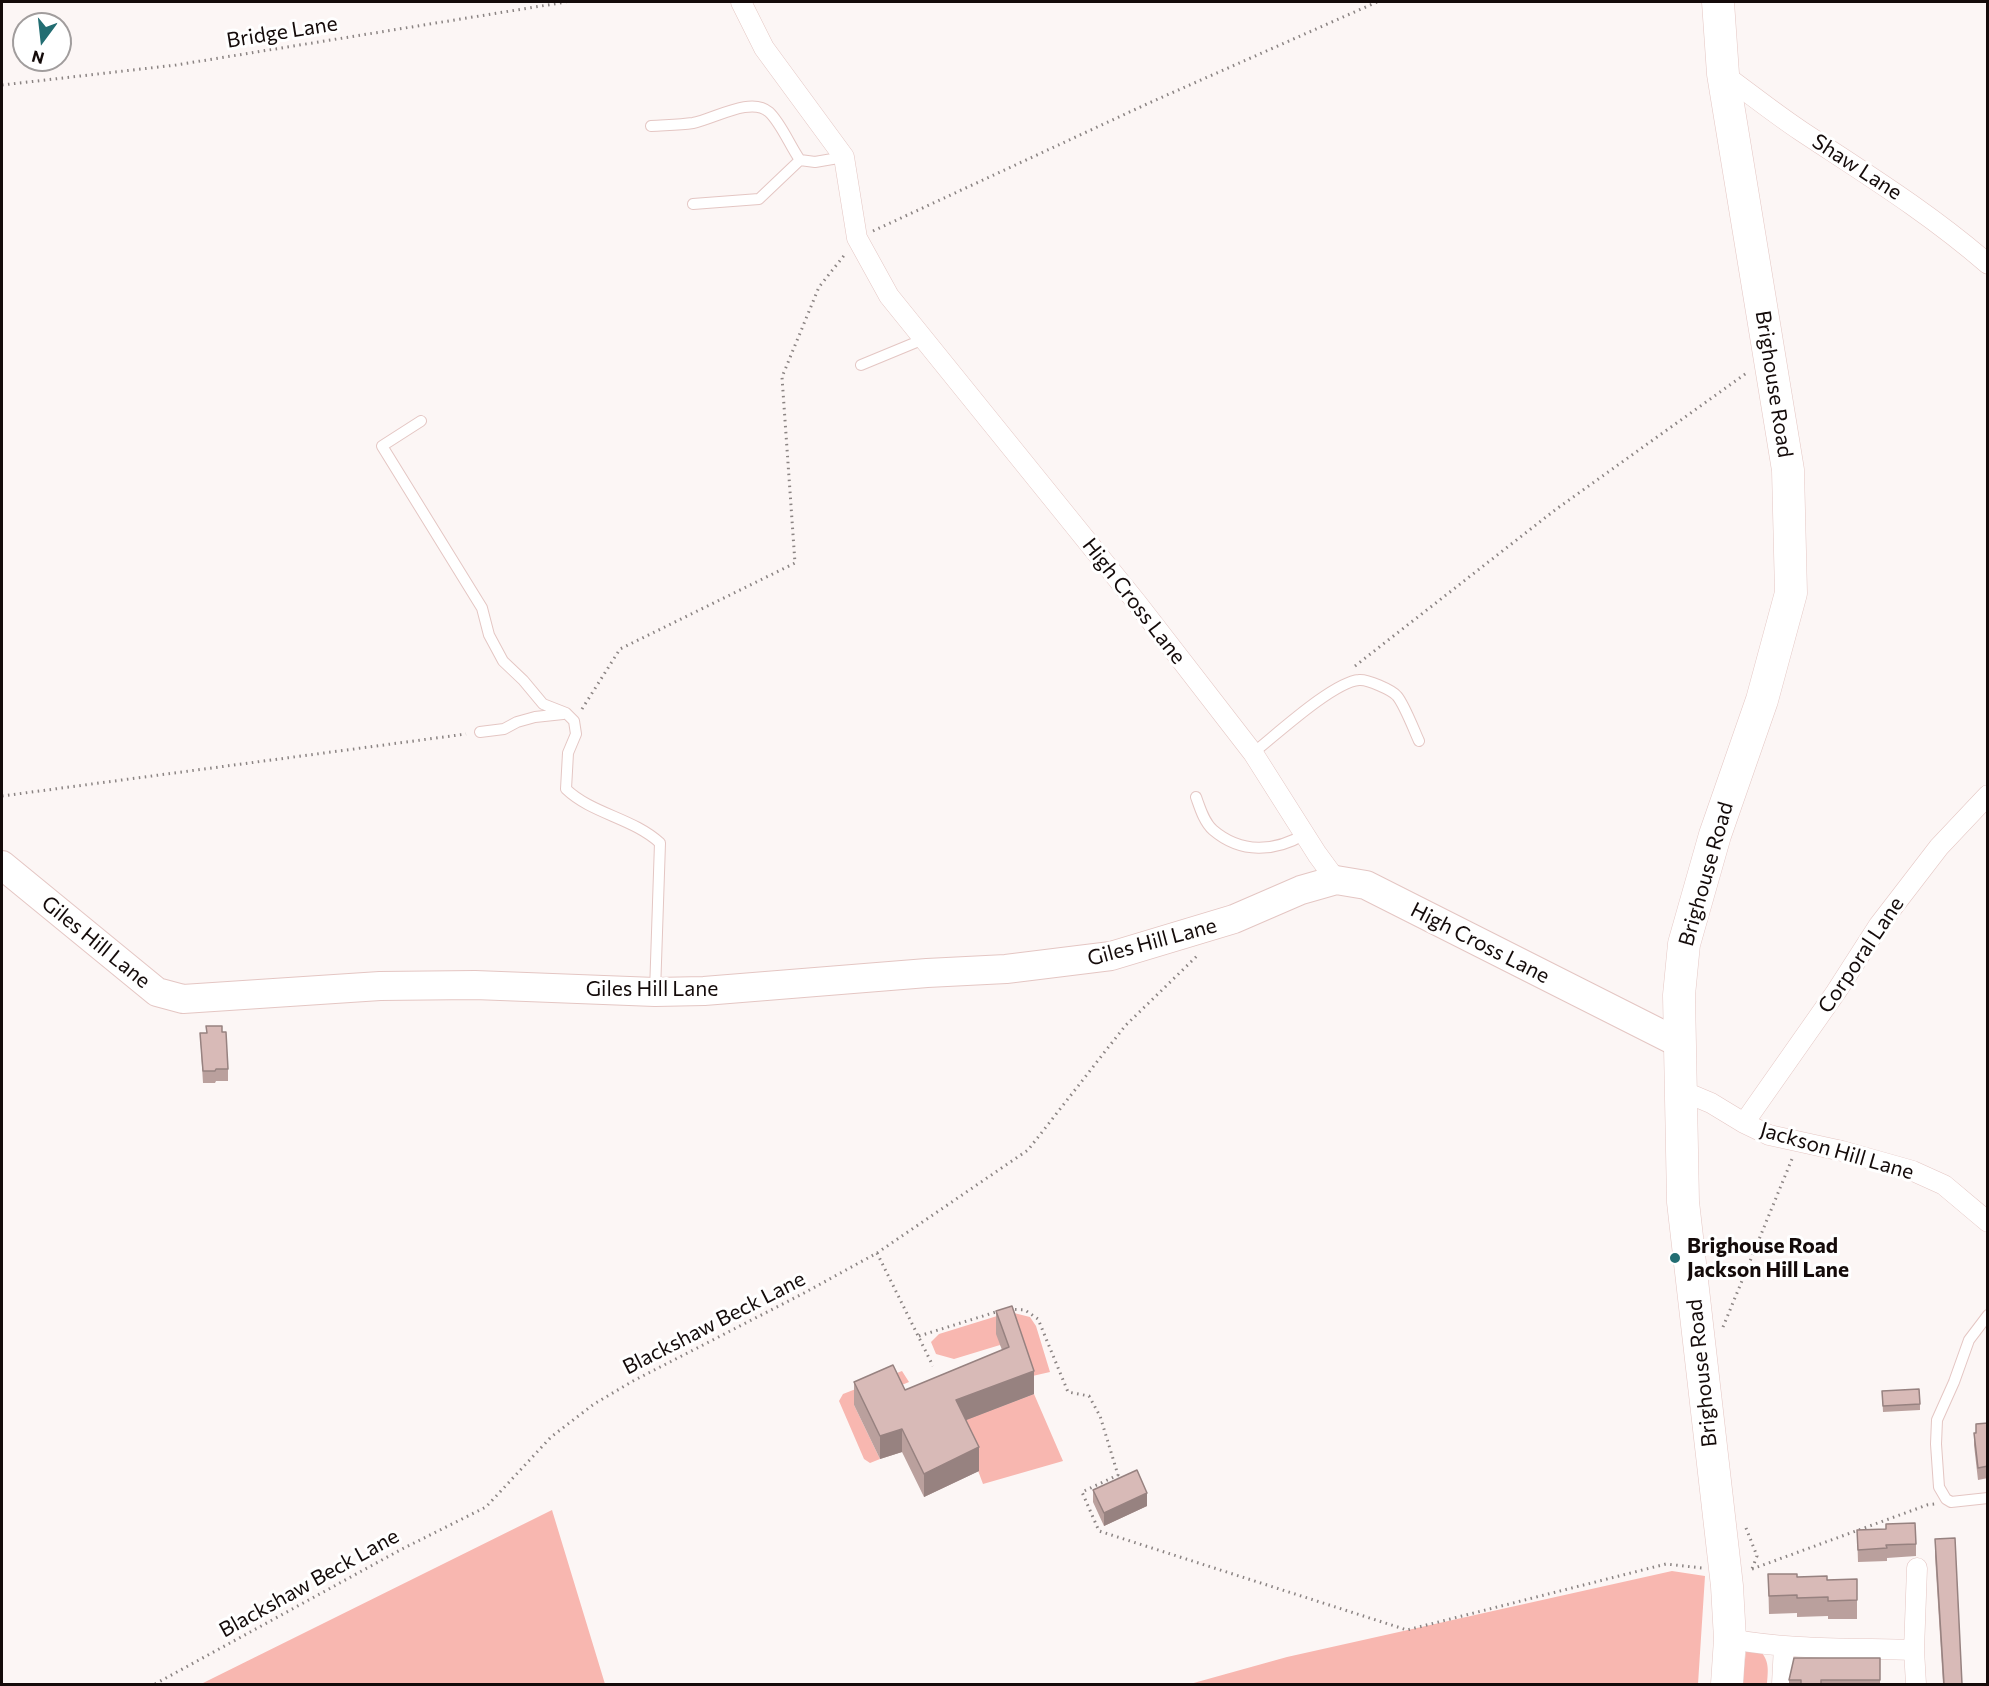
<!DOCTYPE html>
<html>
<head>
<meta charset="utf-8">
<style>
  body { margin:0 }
  #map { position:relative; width:1989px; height:1686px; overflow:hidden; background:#fcf6f5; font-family:Commissioner,sans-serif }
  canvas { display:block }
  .frame { position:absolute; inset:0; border:3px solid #140b0a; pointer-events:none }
  .north { position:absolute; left:12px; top:12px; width:60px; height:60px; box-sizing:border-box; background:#fff; border:2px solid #a19d9d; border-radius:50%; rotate:195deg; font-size:16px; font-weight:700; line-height:24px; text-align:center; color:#140b0a }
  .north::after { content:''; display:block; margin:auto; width:21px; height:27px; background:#226d72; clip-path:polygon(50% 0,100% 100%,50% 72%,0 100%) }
</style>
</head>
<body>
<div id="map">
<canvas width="1989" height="1686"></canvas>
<div class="frame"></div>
<div class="north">N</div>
</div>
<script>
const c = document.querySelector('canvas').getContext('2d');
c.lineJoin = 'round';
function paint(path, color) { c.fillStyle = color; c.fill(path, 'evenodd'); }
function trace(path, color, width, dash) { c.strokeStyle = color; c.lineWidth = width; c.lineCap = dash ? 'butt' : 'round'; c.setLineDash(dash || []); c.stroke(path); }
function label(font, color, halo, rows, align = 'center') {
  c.font = font + ' Commissioner,sans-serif'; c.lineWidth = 6; c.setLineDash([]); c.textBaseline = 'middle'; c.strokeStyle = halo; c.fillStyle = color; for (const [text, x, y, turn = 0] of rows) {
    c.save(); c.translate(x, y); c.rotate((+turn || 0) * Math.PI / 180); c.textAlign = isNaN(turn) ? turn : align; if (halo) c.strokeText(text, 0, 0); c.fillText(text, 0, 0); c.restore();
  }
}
paint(new Path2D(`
  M 1010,1312 L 1030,1317 L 1036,1326 L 1050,1372 L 1028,1377 L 1000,1345 L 954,1359 L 936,1354 L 931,1342 L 939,1334 Z
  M 902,1371 L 909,1382 L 854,1405 L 880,1459 L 870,1463 L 864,1459 L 839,1401 L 843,1394 Z
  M 1034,1394 L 1063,1461 L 983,1484 L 960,1422 Z
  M 552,1510 L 605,1684 L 201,1684 Z
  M 1672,1571 L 1705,1576 L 1698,1684 L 1190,1684 L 1287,1657 Z
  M 1759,1650 C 1770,1660 1768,1671 1767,1684 L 1742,1684 L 1746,1651 Z`), '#f8b7b0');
const lane = new Path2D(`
  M 651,126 C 665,125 679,125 693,123 C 714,119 751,96 769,112 C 781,123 790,146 800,160 L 815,162 L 844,157
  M 693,204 L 759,199 L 800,160
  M 861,365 L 924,339
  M 421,421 L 382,446 L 482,608 L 489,635 L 503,661 L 523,680 L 543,704 L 566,713 L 574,721 L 576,734 L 568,753 L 566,789 C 592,814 633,818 660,843 L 655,992
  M 480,732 L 504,729 L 517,722 L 535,717 L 563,714
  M 1253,753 C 1276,735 1333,682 1359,680 C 1367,679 1392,690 1397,696 C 1404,704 1414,730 1419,741
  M 1196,797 C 1200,808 1204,822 1213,830 C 1241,854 1275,852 1305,834
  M 1988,1315 L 1969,1340 L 1954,1382 L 1937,1420 L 1936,1444 L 1939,1487 L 1946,1499 L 1951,1502 L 1988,1498`);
const street = new Path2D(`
  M 741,2 L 764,48 L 844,157 L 857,238 L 889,296 L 1137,603 L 1253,753 L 1317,854 L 1336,880
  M 1723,74 C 1749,93 1774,113 1801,131 C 1866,174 1928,212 1988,264
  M 1680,1090 L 1711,1103 L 1744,1123 L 1769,1135 L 1842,1151 L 1913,1171 L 1944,1185 L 1988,1222
  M 1744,1123 L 1836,992 L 1879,925 L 1939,847 L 1988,795
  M 1730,1639 C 1790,1650 1853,1648 1914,1650
  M 1782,1684 L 1784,1646
  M 1916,1684 L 1914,1650 L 1917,1568`);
const secondary = new Path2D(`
  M 2,865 L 157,992 L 183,999 L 380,986 L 475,985 L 655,992 L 704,991 L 927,973 L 1006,969 L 1111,956 L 1234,919 L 1301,890 L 1336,880 L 1366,885 L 1679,1043`);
const primary = new Path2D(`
  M 1718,2 L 1723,74 L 1788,470 L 1791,593 L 1762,700 L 1715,835 L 1684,944 L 1679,995 L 1683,1202 L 1727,1586 L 1730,1639 L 1727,1684`);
trace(lane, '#e4c6c3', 12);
trace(street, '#e4c6c3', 21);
trace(secondary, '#e4c6c3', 30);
trace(primary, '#e4c6c3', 33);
trace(new Path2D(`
  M 2,85 L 176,65 L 566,2
  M 873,231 L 1149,103 L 1377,2
  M 1355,666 L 1555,510 L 1748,372
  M 582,709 L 620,649 L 795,563 L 782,377 L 819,287 L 846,253
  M 2,796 L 466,734
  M 877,1253 L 933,1366
  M 1009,1309 L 1025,1310 L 1038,1319 L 1068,1392 L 1089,1396 L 1100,1416 L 1118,1475 L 1082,1492 L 1099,1531 L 1407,1630 L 1666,1564 L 1702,1568
  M 1723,1327 L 1792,1159
  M 919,1336 L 999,1311
  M 1746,1528 L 1757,1556 L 1752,1569
  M 1752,1569 L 1927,1505 L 1935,1504
  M 155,1684 L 402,1549 L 486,1507 L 551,1437 L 594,1404 L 633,1381 L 804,1293 L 877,1253 L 1028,1150 L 1125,1026 L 1198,955`), '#8b8483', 3, [1.5, 4.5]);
trace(lane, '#fff', 10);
trace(street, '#fff', 20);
trace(secondary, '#fff', 28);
trace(primary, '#fff', 32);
paint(new Path2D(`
  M 200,1033 L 228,1069 L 228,1081 L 216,1081 L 215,1083 L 203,1083 Z
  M 996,1311 L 1034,1394 L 966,1420 L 979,1471 L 924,1497 L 902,1452 L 880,1459 L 854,1405 L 854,1382 L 905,1390 L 1002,1350 L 996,1334 Z
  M 1882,1391 L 1920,1404 L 1920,1410 L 1883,1412 Z
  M 1988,1423 L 1988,1478 L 1978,1480 L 1974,1445 L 1974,1433 L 1976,1433 L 1976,1424 Z
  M 1093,1490 L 1147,1506 L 1104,1526 L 1093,1502 Z
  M 1857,1530 L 1916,1544 L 1916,1556 L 1887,1558 L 1887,1561 L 1858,1562 Z
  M 1935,1539 L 1962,1684 L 1943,1684 L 1935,1556 Z
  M 1768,1574 L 1827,1580 L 1857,1579 L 1857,1619 L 1828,1619 L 1828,1616 L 1797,1617 L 1797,1613 L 1769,1614 Z
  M 1880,1658 L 1880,1684 L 1789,1684 L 1789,1680 Z`), '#baa09d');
paint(new Path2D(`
  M 1034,1371 L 1034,1394 L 956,1424 L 956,1400 Z
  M 902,1429 L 902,1452 L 880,1459 L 880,1436 Z
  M 979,1447 L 979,1471 L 924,1497 L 924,1474 Z
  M 1147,1493 L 1147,1506 L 1104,1526 L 1104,1513 Z`), '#978280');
const building = new Path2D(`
  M 206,1026 L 222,1026 L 222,1032 L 226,1032 L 228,1069 L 216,1069 L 215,1071 L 203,1071 L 200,1033 L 207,1033 Z
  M 1012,1306 L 1034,1371 L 956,1400 L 979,1447 L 924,1474 L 902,1429 L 880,1436 L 854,1382 L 893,1365 L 905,1390 L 1009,1347 L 996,1311 Z
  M 1919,1389 L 1920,1404 L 1883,1406 L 1882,1391 Z
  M 1988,1423 L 1988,1466 L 1978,1468 L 1974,1433 L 1976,1433 L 1976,1424 Z
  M 1137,1470 L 1147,1493 L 1104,1513 L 1093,1490 Z
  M 1915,1523 L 1916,1544 L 1886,1545 L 1887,1548 L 1858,1550 L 1857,1530 L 1886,1529 L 1886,1524 Z
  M 1955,1538 L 1962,1684 L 1944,1684 L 1935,1539 Z
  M 1768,1574 L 1797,1574 L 1797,1577 L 1827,1576 L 1827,1580 L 1857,1579 L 1857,1600 L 1828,1601 L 1828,1597 L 1797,1598 L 1797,1595 L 1769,1596 Z
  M 1794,1658 L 1880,1658 L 1880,1680 L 1821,1680 L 1821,1684 L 1801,1684 L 1801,1680 L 1789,1680 Z`);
paint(building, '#d8bab7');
trace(building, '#978280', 1.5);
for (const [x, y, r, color] of [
  [1675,1258,6,"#226d72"]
]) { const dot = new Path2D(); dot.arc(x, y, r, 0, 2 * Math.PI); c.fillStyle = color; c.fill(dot); trace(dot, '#fff', 2); }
label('21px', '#140b0a', '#fff', [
  ["Bridge Lane",282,32,-9],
  ["Shaw Lane",1857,167,33],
  ["Brighouse Road",1774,384,81],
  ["High Cross Lane",1134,601,52],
  ["Brighouse Road",1706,874,-74],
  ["Giles Hill Lane",96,942,39],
  ["Giles Hill Lane",1152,942,-15],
  ["High Cross Lane",1480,943,27],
  ["Corporal Lane",1861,955,-56],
  ["Giles Hill Lane",652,989],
  ["Jackson Hill Lane",1837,1151,16],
  ["Blackshaw Beck Lane",714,1323,-27],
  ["Brighouse Road",1702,1373,-96],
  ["Blackshaw Beck Lane",309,1583,-29]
]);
label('bold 21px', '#140b0a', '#fff', [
  ["Brighouse Road",1687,1246],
  ["Jackson Hill Lane",1687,1270]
], 'left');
</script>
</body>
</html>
